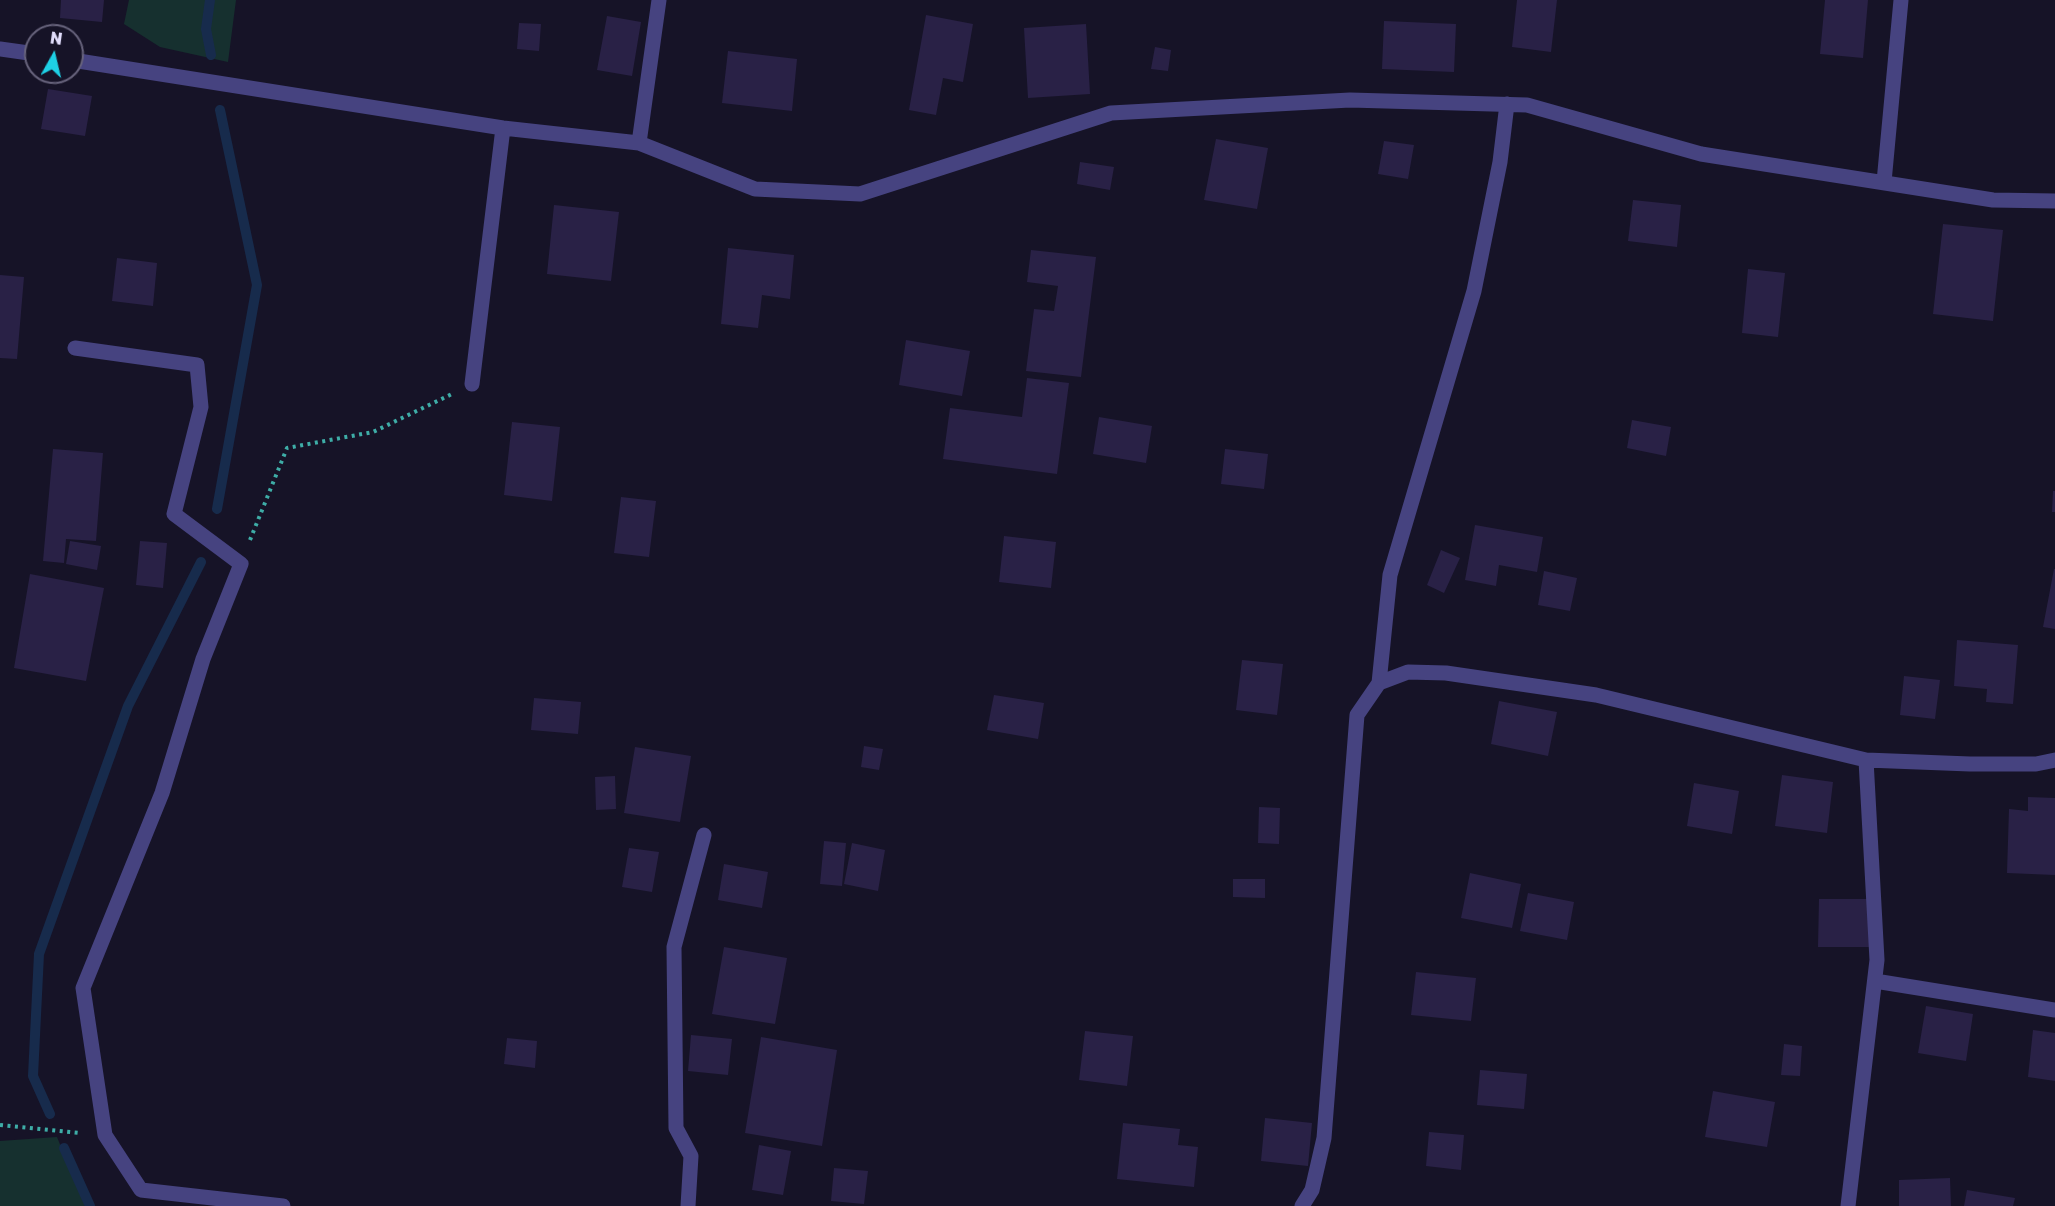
<!DOCTYPE html>
<html>
<head>
<meta charset="utf-8">
<style>
  body { margin:0 }
  #map { position:relative; width:2055px; height:1206px; overflow:hidden; background:#161327; font-family:"Golos Text",sans-serif }
  canvas { display:block }
  .north { position:absolute; left:24px; top:24px; width:60px; height:60px; box-sizing:border-box; background:#161327; border:2px solid #67637c; border-radius:50%; rotate:8deg; font-size:16px; font-weight:700; line-height:24px; text-align:center; color:#e0dcfb }
  .north::after { content:''; display:block; margin:auto; width:21px; height:27px; background:#1ed0e5; clip-path:polygon(50% 0,100% 100%,50% 72%,0 100%) }
</style>
</head>
<body>
<div id="map">
<canvas width="2055" height="1206"></canvas>
<div class="north">N</div>
</div>
<script>
const c = document.querySelector('canvas').getContext('2d');
c.lineJoin = 'round';
function paint(path, color) { c.fillStyle = color; c.fill(path, 'evenodd'); }
function trace(path, color, width, dash) { c.strokeStyle = color; c.lineWidth = width; c.lineCap = dash ? 'butt' : 'round'; c.setLineDash(dash || []); c.stroke(path); }
paint(new Path2D(`
  M 129,0 L 236,0 L 228,62 L 160,47 L 124,24 Z
  M 57,1137 L 85,1206 L 0,1206 L 0,1141 Z`), '#16302f');
trace(new Path2D(`
  M 210,0 L 206,29 L 211,55
  M 217,509 L 257,285 L 220,110
  M 50,1114 L 33,1076 L 39,954 L 128,706 L 201,562
  M 64,1148 L 90,1206`), '#172b4c', 10);
paint(new Path2D(`
  M 61,0 L 104,0 L 102,22 L 60,18 Z
  M 1517,0 L 1557,0 L 1551,52 L 1512,47 Z
  M 1825,0 L 1868,0 L 1863,58 L 1820,54 Z
  M 926,15 L 973,24 L 963,82 L 943,78 L 936,115 L 909,110 Z
  M 607,16 L 641,22 L 632,76 L 597,70 Z
  M 1384,21 L 1456,24 L 1454,72 L 1382,69 Z
  M 519,23 L 541,24 L 539,51 L 517,49 Z
  M 1086,24 L 1090,94 L 1028,98 L 1024,28 Z
  M 1155,47 L 1171,50 L 1168,71 L 1151,69 Z
  M 728,51 L 797,59 L 792,111 L 722,103 Z
  M 48,89 L 92,96 L 85,136 L 41,129 Z
  M 1216,139 L 1268,148 L 1257,209 L 1204,200 Z
  M 1384,141 L 1414,145 L 1408,179 L 1378,174 Z
  M 1080,162 L 1114,167 L 1110,190 L 1077,184 Z
  M 1633,200 L 1681,205 L 1677,247 L 1628,241 Z
  M 554,205 L 619,212 L 611,281 L 547,274 Z
  M 1943,224 L 2003,230 L 1993,321 L 1933,314 Z
  M 728,248 L 794,255 L 790,299 L 762,295 L 758,328 L 721,324 Z
  M 1031,250 L 1096,257 L 1081,377 L 1026,371 L 1034,309 L 1054,311 L 1058,286 L 1027,282 Z
  M 117,258 L 157,263 L 153,306 L 112,301 Z
  M 1748,269 L 1785,273 L 1778,337 L 1742,333 Z
  M 0,275 L 24,277 L 17,359 L 0,358 Z
  M 906,340 L 970,351 L 962,396 L 899,385 Z
  M 1027,378 L 1069,383 L 1057,474 L 943,459 L 950,408 L 1022,417 Z
  M 1099,417 L 1152,426 L 1146,463 L 1093,454 Z
  M 1632,420 L 1671,427 L 1666,456 L 1627,448 Z
  M 512,422 L 560,427 L 552,501 L 504,495 Z
  M 53,449 L 103,453 L 96,541 L 66,539 L 64,563 L 43,561 Z
  M 1225,449 L 1268,454 L 1264,489 L 1221,484 Z
  M 2053,491 L 2055,491 L 2055,512 L 2052,512 Z
  M 621,497 L 656,501 L 649,557 L 614,553 Z
  M 1475,525 L 1543,537 L 1537,572 L 1499,565 L 1496,586 L 1465,580 Z
  M 1004,536 L 1056,542 L 1051,588 L 999,582 Z
  M 70,541 L 101,546 L 97,570 L 66,564 Z
  M 140,541 L 167,543 L 163,588 L 136,585 Z
  M 1441,550 L 1460,558 L 1444,593 L 1427,585 Z
  M 2054,569 L 2055,569 L 2055,629 L 2043,627 Z
  M 1544,571 L 1577,578 L 1570,611 L 1538,605 Z
  M 30,574 L 104,588 L 86,681 L 14,668 Z
  M 1957,640 L 2018,645 L 2013,704 L 1986,702 L 1987,689 L 1954,686 Z
  M 1242,660 L 1283,664 L 1277,715 L 1236,710 Z
  M 1904,676 L 1940,680 L 1935,719 L 1900,715 Z
  M 994,695 L 1044,703 L 1038,739 L 987,730 Z
  M 534,698 L 581,702 L 578,734 L 531,730 Z
  M 1499,701 L 1557,712 L 1548,756 L 1491,744 Z
  M 864,746 L 883,749 L 879,770 L 861,767 Z
  M 635,747 L 691,756 L 680,822 L 624,813 Z
  M 1782,775 L 1833,782 L 1827,833 L 1775,826 Z
  M 615,776 L 616,809 L 596,810 L 595,777 Z
  M 1694,783 L 1739,791 L 1732,834 L 1687,826 Z
  M 2028,797 L 2055,798 L 2055,875 L 2007,873 L 2009,809 L 2028,811 Z
  M 1259,807 L 1280,808 L 1279,844 L 1258,843 Z
  M 824,841 L 846,843 L 842,886 L 820,884 Z
  M 852,843 L 885,850 L 878,891 L 844,884 Z
  M 629,848 L 659,852 L 652,892 L 622,887 Z
  M 724,864 L 768,872 L 762,908 L 718,900 Z
  M 1470,873 L 1521,884 L 1512,928 L 1461,918 Z
  M 1233,879 L 1265,879 L 1265,898 L 1233,897 Z
  M 1528,893 L 1574,902 L 1567,940 L 1520,931 Z
  M 1819,899 L 1870,899 L 1869,947 L 1818,947 Z
  M 724,947 L 787,958 L 775,1024 L 712,1014 Z
  M 1416,972 L 1476,978 L 1471,1021 L 1411,1015 Z
  M 1926,1006 L 1973,1014 L 1966,1061 L 1918,1053 Z
  M 2033,1030 L 2055,1033 L 2055,1081 L 2028,1077 Z
  M 1085,1031 L 1133,1036 L 1127,1086 L 1079,1080 Z
  M 691,1035 L 732,1039 L 728,1075 L 688,1071 Z
  M 761,1037 L 837,1050 L 822,1146 L 745,1133 Z
  M 507,1038 L 537,1041 L 535,1068 L 504,1064 Z
  M 1784,1044 L 1802,1046 L 1800,1076 L 1781,1075 Z
  M 1480,1070 L 1527,1074 L 1524,1109 L 1477,1105 Z
  M 1713,1091 L 1775,1102 L 1767,1147 L 1705,1137 Z
  M 1265,1118 L 1312,1123 L 1308,1166 L 1261,1161 Z
  M 1123,1123 L 1180,1129 L 1178,1145 L 1198,1147 L 1194,1187 L 1117,1179 Z
  M 1429,1132 L 1464,1135 L 1461,1170 L 1426,1166 Z
  M 759,1145 L 791,1151 L 783,1195 L 752,1190 Z
  M 834,1168 L 868,1171 L 864,1204 L 831,1201 Z
  M 1950,1178 L 1951,1206 L 1899,1206 L 1899,1180 Z
  M 1967,1190 L 2015,1198 L 2013,1206 L 1964,1206 Z`), '#292146');
trace(new Path2D(`
  M 250,540 L 287,448 L 373,432 L 452,394
  M 0,1125 L 80,1133`), '#3eada7', 4, [3, 4.5]);
trace(new Path2D(`
  M 0,49 L 36,54
  M 72,60 L 503,128 L 639,143 L 755,189 L 860,194 L 1111,113 L 1350,100 L 1527,105 L 1701,154 L 1993,200 L 2055,201
  M 639,143 L 659,0
  M 1884,182 L 1901,0
  M 75,348 L 197,365 L 201,407 L 174,514 L 241,564 L 203,659 L 162,793 L 83,988 L 105,1135 L 141,1190 L 283,1206
  M 472,384 L 503,128
  M 1379,683 L 1390,575 L 1474,291 L 1500,162 L 1507,104
  M 1875,981 L 2055,1010
  M 688,1206 L 691,1156 L 676,1128 L 674,947 L 704,835
  M 1302,1206 L 1312,1190 L 1324,1138 L 1357,715 L 1379,683 L 1408,672 L 1446,673 L 1596,695 L 1866,760 L 1970,764 L 2036,764 L 2055,760
  M 1848,1206 L 1877,960 L 1866,760`), '#464380', 15);
</script>
</body>
</html>
